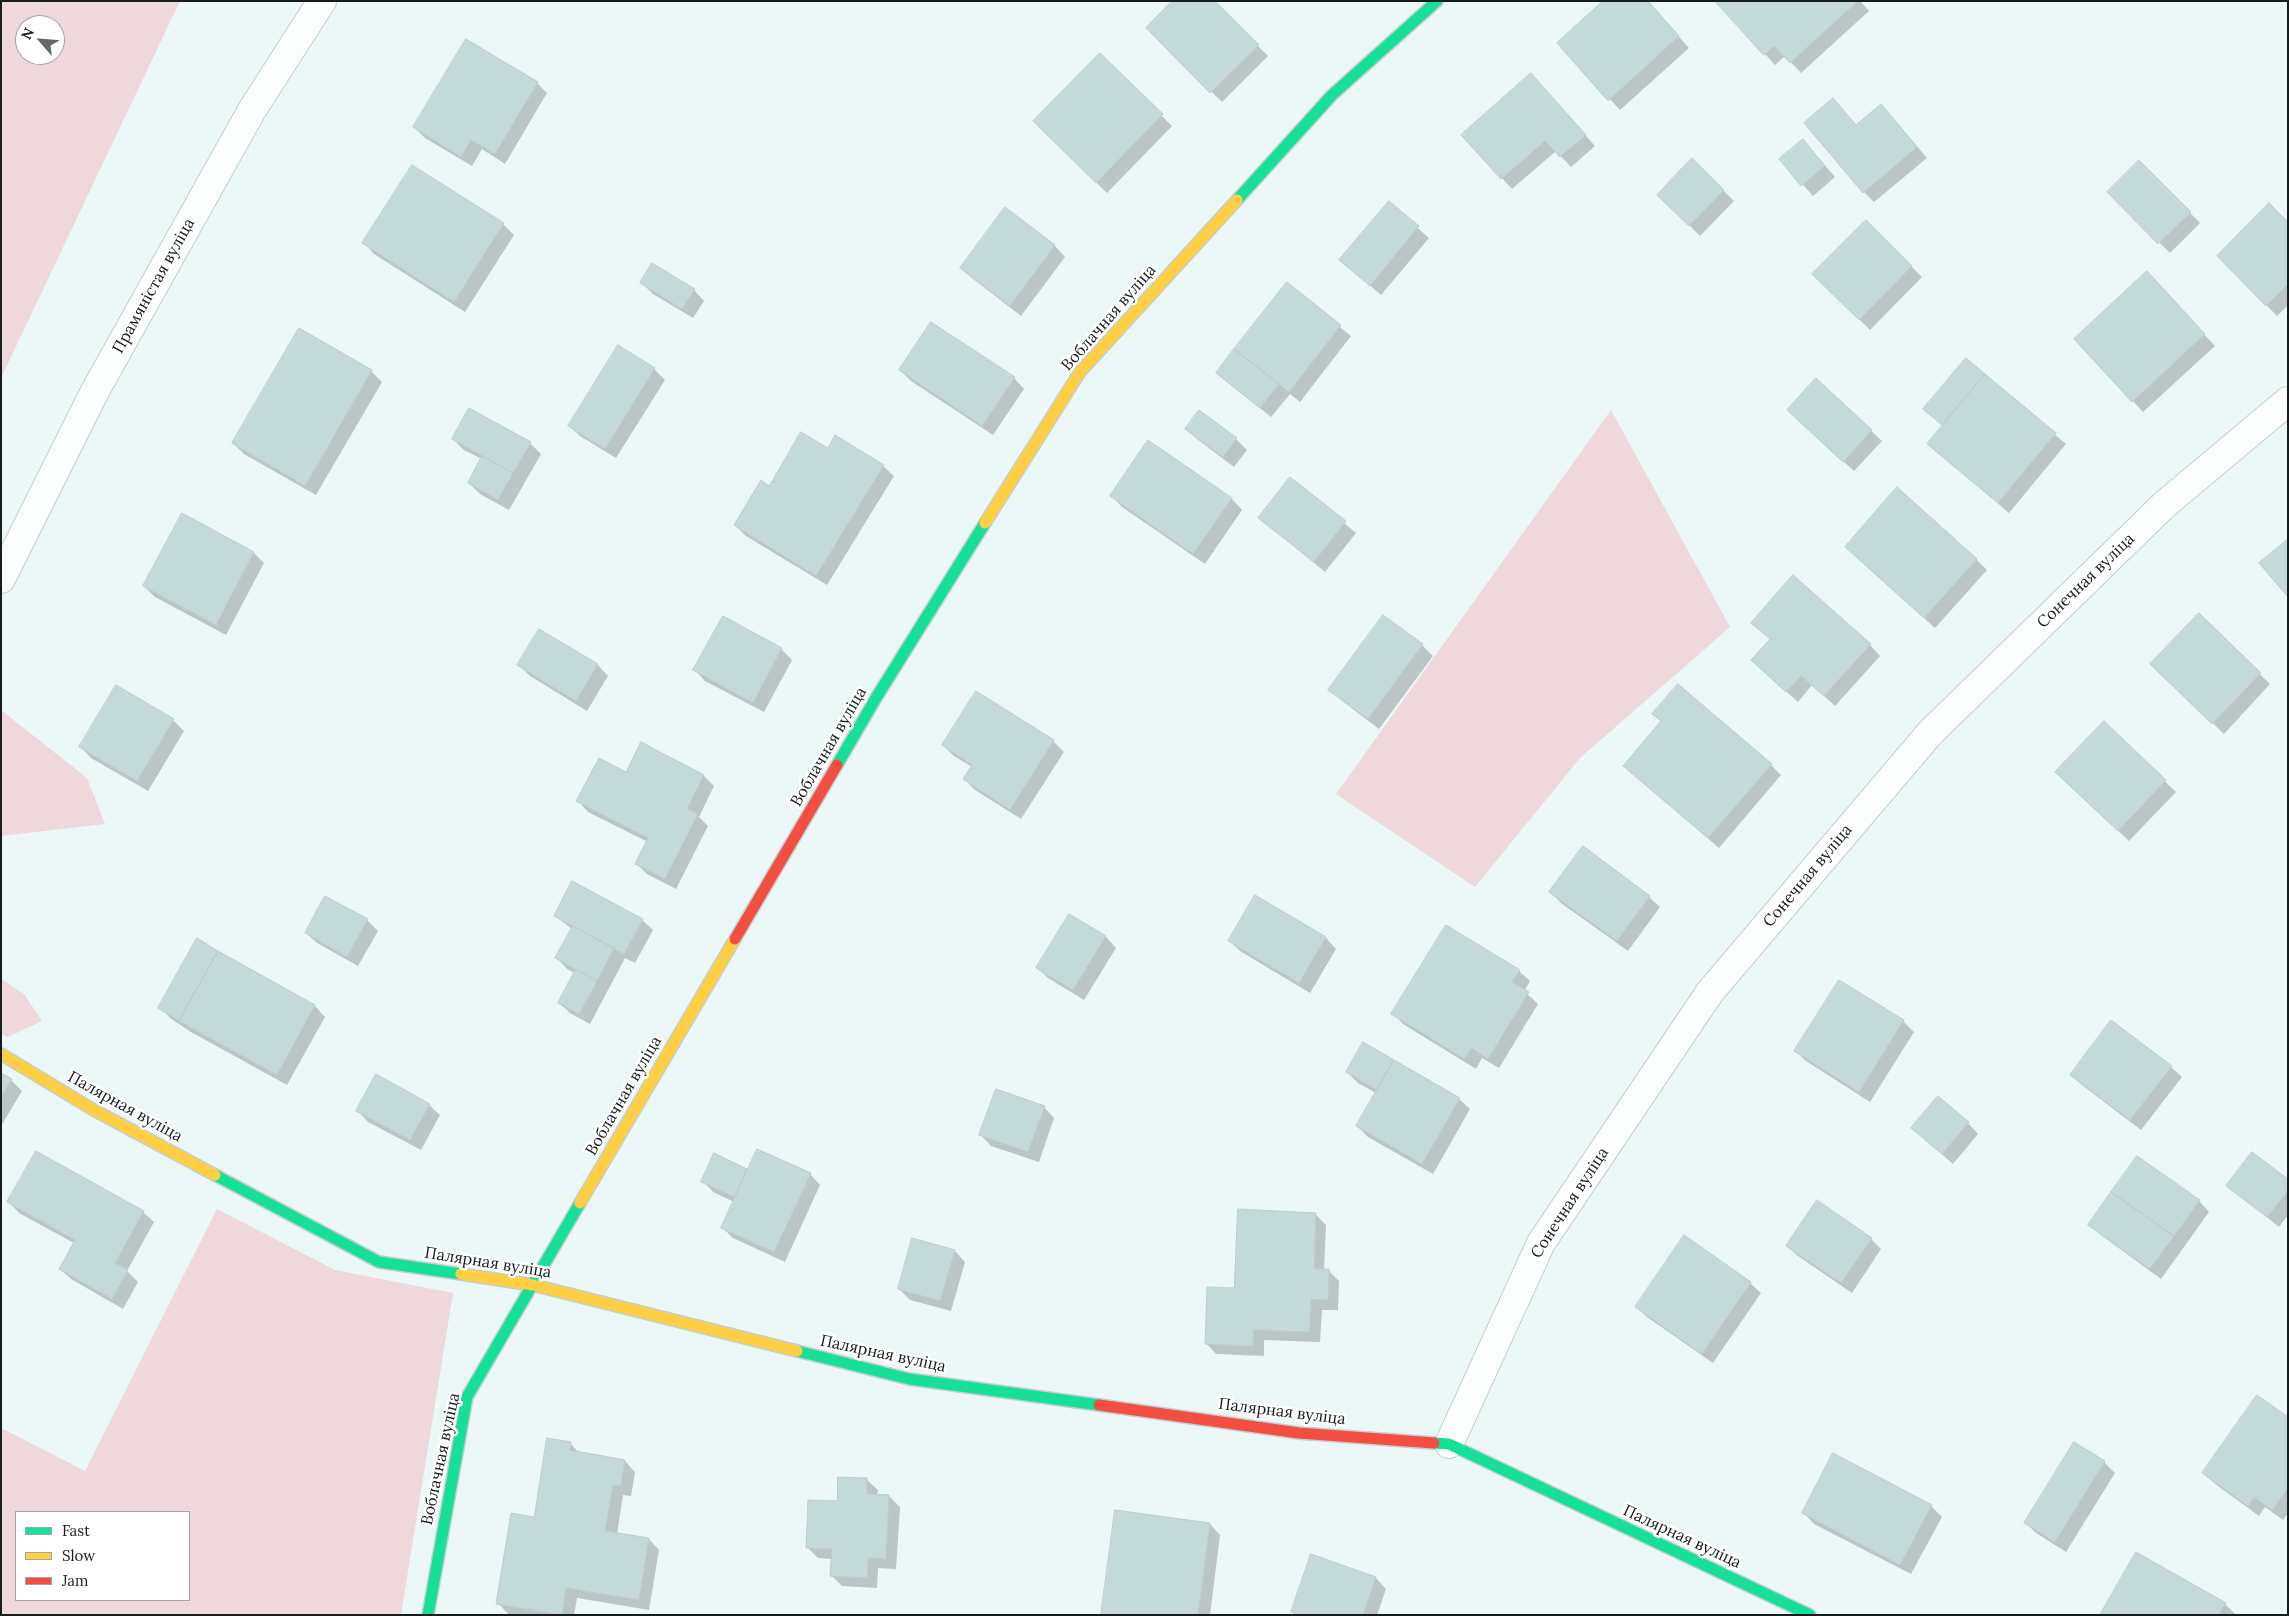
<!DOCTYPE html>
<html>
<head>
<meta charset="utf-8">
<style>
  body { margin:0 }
  #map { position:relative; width:2289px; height:1616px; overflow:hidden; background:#ecf7f7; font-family:Lora,serif }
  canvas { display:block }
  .frame { position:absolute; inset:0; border:2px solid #171d1e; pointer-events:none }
  .legend { position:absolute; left:15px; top:1511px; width:175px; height:90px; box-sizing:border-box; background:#fff; border:1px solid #a2a5a5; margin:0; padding:6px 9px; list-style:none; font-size:15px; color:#171d1e }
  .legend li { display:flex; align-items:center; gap:10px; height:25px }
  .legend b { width:25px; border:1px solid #a2a5a5 }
  .north { position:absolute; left:15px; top:15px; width:50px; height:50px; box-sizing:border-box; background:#fff; border:1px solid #a2a5a5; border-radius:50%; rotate:297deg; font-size:14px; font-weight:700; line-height:20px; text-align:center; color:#171d1e }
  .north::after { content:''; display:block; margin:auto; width:18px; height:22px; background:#62696a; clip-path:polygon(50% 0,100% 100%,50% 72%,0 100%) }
</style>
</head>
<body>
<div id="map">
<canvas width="2289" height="1616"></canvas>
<div class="frame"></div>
<ul class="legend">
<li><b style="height:6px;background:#16e098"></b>Fast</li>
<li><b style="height:6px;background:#ffcf43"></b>Slow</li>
<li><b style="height:6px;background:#f24e42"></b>Jam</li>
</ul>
<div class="north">N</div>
</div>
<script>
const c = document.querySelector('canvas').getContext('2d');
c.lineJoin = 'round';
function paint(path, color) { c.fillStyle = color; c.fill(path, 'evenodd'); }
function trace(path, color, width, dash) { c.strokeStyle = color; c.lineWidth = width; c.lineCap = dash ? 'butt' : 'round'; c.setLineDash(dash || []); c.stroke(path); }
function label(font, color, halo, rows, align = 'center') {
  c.font = font + ' Lora,serif'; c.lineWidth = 5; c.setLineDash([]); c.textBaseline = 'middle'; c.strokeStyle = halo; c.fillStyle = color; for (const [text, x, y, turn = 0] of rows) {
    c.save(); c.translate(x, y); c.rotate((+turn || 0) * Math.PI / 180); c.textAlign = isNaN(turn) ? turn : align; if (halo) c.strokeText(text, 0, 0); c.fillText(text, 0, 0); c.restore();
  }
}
paint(new Path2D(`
  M 1,1 L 180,1 L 1,378 ZM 25,25 L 55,25 L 55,55 L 25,55 Z
  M 1611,410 L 1730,627 L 1580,758 L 1475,887 L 1336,794 Z
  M 1,710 L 87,778 L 105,824 L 1,836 Z
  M 1,979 L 24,994 L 42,1021 L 8,1037 L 1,1034 Z
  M 217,1209 L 335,1270 L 453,1293 L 401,1615 L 1,1615 L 1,1428 L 85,1471 ZM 189,1512 L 189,1600 L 16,1600 L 16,1512 Z`), '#eed8dc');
paint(new Path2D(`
  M 1213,1 L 1268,56 L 1222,102 L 1147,28 Z
  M 1647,1 L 1689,48 L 1620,110 L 1558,43 Z
  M 1717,1 L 1860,1 L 1869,11 L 1801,73 L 1785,56 L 1775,65 Z
  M 1100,55 L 1172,126 L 1107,193 L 1034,121 Z
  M 537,83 L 547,93 L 505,164 L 482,149 L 472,166 L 425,138 L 414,127 Z
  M 1541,85 L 1595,146 L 1571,167 L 1556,151 L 1512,189 L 1463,135 Z
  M 1891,116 L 1927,158 L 1874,202 L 1864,192 L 1857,126 Z
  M 1803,140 L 1835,177 L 1813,196 L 1780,159 Z
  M 1692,160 L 1734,201 L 1700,236 L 1659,195 Z
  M 2139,161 L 2200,223 L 2170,253 L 2108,192 Z
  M 1389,203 L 1429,238 L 1381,295 L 1352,270 Z
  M 1005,209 L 1055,246 L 1065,257 L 1021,316 L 972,278 L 961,268 Z
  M 1866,221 L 1922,277 L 1870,330 L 1814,274 Z
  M 503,224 L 514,235 L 465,312 L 374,254 L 364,243 Z
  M 2288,224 L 2288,305 L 2277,316 L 2218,256 Z
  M 642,283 L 694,290 L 704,301 L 693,318 L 653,294 Z
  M 2157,283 L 2215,346 L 2143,412 L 2133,401 Z
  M 1287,284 L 1351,336 L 1300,402 L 1290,394 L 1271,417 L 1217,373 Z
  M 300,329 L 371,371 L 382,382 L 316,495 L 244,454 L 233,443 Z
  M 618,347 L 654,369 L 665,380 L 616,458 L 580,436 L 569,426 Z
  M 1966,360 L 2066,444 L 2009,513 L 1929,444 L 1943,426 L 1925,409 Z
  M 900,370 L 1014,378 L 1024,389 L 993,435 L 911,381 Z
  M 1816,380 L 1882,441 L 1854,471 L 1799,421 Z
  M 1186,429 L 1236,439 L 1247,450 L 1234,467 L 1197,439 Z
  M 453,439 L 530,443 L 541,454 L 509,510 L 480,494 L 469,483 L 482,459 L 464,450 Z
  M 1149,442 L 1232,499 L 1242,510 L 1205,564 L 1122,507 L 1112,496 Z
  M 828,450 L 883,466 L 894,476 L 827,585 L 746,536 L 735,525 L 769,487 Z
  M 1291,478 L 1356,533 L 1325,572 L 1260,518 Z
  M 254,553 L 264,563 L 226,635 L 155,597 L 144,586 Z
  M 1857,557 L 1976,559 L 1987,570 L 1935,628 Z
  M 2199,615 L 2270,684 L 2224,734 L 2152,664 Z
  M 1383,616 L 1422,645 L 1433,656 L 1379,729 L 1341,700 L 1330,690 Z
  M 724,618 L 782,650 L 792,660 L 764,712 L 705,681 L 695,670 Z
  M 1753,623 L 1870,645 L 1880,656 L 1835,706 L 1812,685 L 1798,702 L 1763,671 L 1771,640 Z
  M 540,630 L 598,665 L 608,676 L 587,711 L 530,676 L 519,665 Z
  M 977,693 L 1053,741 L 1064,752 L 1021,819 L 975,790 L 964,779 L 972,767 L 954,756 L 943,745 Z
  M 1654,714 L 1771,765 L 1781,775 L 1719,848 L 1625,766 L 1662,722 Z
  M 173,720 L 184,731 L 148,791 L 91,758 L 81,747 Z
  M 2104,723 L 2176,792 L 2129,841 L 2067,782 Z
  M 642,744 L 704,776 L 714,786 L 699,817 L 708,826 L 676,889 L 647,874 L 637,864 L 648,842 L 588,812 L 578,801 L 627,774 Z
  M 1551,892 L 1649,897 L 1660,907 L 1628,951 L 1561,903 Z
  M 326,897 L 367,920 L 378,931 L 358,966 L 317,943 L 306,933 Z
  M 1256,897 L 1326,938 L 1336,949 L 1310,993 L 1240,951 L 1230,941 Z
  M 1070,915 L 1106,937 L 1116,948 L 1084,1000 L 1048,978 L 1038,968 Z
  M 555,916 L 642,920 L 653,930 L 635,963 L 625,958 L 590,1024 L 570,1013 L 559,1003 L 575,973 L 567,969 L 557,958 L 572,929 Z
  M 217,953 L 315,1006 L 325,1017 L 287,1085 L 191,1032 L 170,1018 L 160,1007 Z
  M 1519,971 L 1530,981 L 1524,991 L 1538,1004 L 1499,1068 L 1482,1058 L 1476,1069 L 1403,1024 L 1393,1013 Z
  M 1903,1021 L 1914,1032 L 1870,1102 L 1806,1061 L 1796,1051 Z
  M 2171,1067 L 2182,1077 L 2141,1130 L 2082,1085 L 2072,1075 Z
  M 1347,1072 L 1459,1099 L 1470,1109 L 1433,1174 L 1368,1137 L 1357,1126 L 1376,1093 L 1358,1083 Z
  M 1,1075 L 11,1080 L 22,1091 L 1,1126 Z
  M 429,1105 L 440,1115 L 421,1150 L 368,1122 L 358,1111 Z
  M 1044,1107 L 1054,1118 L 1039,1162 L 991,1146 L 981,1135 Z
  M 1968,1123 L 1978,1134 L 1953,1164 L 1923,1138 Z
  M 714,1155 L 748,1171 L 810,1174 L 820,1185 L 785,1262 L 733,1238 L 722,1227 L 734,1202 L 713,1192 L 703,1181 Z
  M 2288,1180 L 2288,1215 L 2279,1227 L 2228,1186 Z
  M 2199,1201 L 2209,1212 L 2161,1279 L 2101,1235 L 2090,1225 Z
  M 9,1202 L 143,1212 L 154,1222 L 127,1271 L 138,1282 L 123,1309 L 71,1279 L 60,1269 L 74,1243 L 19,1213 Z
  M 1315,1214 L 1326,1225 L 1324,1270 L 1329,1271 L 1339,1281 L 1338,1310 L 1322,1310 L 1320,1342 L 1264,1340 L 1264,1356 L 1216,1354 L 1206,1343 L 1235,1289 Z
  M 1871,1239 L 1881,1249 L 1852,1293 L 1798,1256 L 1787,1246 Z
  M 955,1251 L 965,1262 L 951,1311 L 910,1300 L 899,1289 Z
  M 1750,1283 L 1761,1293 L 1713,1363 L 1647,1317 L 1637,1307 Z
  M 2288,1418 L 2288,1513 L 2283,1520 L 2265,1507 L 2259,1516 L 2214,1483 L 2203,1473 Z
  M 570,1443 L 580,1454 L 625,1461 L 635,1472 L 631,1496 L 623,1495 L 617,1534 L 649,1539 L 659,1550 L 649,1610 L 577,1598 L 574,1615 L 512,1615 L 508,1614 L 498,1603 Z
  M 2104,1462 L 2115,1473 L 2066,1552 L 2036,1533 L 2026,1523 Z
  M 867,1480 L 878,1490 L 877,1496 L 889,1496 L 900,1507 L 896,1569 L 878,1568 L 877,1588 L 842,1586 L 831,1575 L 832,1559 L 818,1558 L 807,1547 L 838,1502 Z
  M 1931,1506 L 1942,1517 L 1911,1574 L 1814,1524 L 1804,1513 Z
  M 1210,1524 L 1220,1535 L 1210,1615 L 1102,1615 Z
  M 1376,1578 L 1386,1589 L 1377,1615 L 1295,1615 L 1292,1612 Z
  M 2225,1604 L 2236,1615 L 2101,1615 Z`), '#0003');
const building = new Path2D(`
  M 1172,1 L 1215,1 L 1259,45 L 1210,93 L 1146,28 Z
  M 1603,1 L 1648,1 L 1679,36 L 1608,101 L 1557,43 Z
  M 1715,1 L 1858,1 L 1790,63 L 1774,46 L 1764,55 Z
  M 466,39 L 538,82 L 495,154 L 471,140 L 461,157 L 413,127 Z
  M 1100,53 L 1163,114 L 1096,183 L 1033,121 Z
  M 1531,73 L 1586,135 L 1560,157 L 1545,141 L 1501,179 L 1461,135 Z
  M 1833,98 L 1856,125 L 1881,104 L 1917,147 L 1863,193 L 1804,123 Z
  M 1803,139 L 1825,166 L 1801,186 L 1779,159 Z
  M 1692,158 L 1724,190 L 1689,226 L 1657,195 Z
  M 2139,160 L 2191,212 L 2158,244 L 2107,192 Z
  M 412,165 L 504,223 L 454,302 L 362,243 Z
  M 1389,201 L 1419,226 L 1370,286 L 1339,260 Z
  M 2269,203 L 2288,222 L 2288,284 L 2266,306 L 2217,256 Z
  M 1005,207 L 1055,245 L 1010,306 L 960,268 Z
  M 1866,220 L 1912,266 L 1859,320 L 1812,274 Z
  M 652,263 L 695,289 L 682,309 L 640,283 Z
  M 2147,271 L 2205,334 L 2132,402 L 2074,339 Z
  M 1287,282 L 1341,325 L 1289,392 L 1234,349 Z
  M 931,322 L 1015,377 L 982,426 L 899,370 Z
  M 299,328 L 372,370 L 305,486 L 232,443 Z
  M 618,345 L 655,368 L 605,449 L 568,426 Z
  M 1234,349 L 1279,384 L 1260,408 L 1216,373 Z
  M 1966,358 L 1985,374 L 1942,425 L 1923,409 Z
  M 1985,374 L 2056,433 L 1998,503 L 1927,444 Z
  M 1816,378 L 1872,430 L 1843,462 L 1787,410 Z
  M 469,408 L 531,442 L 513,473 L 452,439 Z
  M 1199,410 L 1237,438 L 1223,457 L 1185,429 Z
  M 801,432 L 828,448 L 835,435 L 884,465 L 816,576 L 734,525 L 761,480 L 769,486 Z
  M 1148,440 L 1232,498 L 1193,554 L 1110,496 Z
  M 482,456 L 513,473 L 498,500 L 468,483 Z
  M 1290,477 L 1346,521 L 1314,562 L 1258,518 Z
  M 1897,487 L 1977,559 L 1924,618 L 1845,547 Z
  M 182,513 L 254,552 L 216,625 L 143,586 Z
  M 2288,539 L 2288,597 L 2259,563 Z
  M 1793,575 L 1871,644 L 1824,696 L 1801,676 L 1786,692 L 1751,660 L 1770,639 L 1751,623 Z
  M 2199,613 L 2261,673 L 2212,724 L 2150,664 Z
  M 1383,615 L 1423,644 L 1368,719 L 1328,690 Z
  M 723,616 L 782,648 L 753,703 L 693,670 Z
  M 539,629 L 598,664 L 576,701 L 517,665 Z
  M 1678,684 L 1772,764 L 1708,838 L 1623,766 L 1661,721 L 1652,714 Z
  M 116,685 L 174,719 L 137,781 L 79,747 Z
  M 976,691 L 1054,740 L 1010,810 L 963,779 L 972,765 L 942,745 Z
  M 2104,721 L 2166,780 L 2118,831 L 2055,772 Z
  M 641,742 L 704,775 L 687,809 L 698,814 L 665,879 L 635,864 L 648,838 L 576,801 L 599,758 L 626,772 Z
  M 1583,846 L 1650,896 L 1617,941 L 1549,892 Z
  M 572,881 L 643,919 L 624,954 L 554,916 Z
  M 1255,895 L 1326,937 L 1299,983 L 1228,941 Z
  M 325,896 L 368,919 L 347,957 L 305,933 Z
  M 1069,914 L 1106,936 L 1073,990 L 1036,968 Z
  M 1446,925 L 1520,970 L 1512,982 L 1529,992 L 1488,1059 L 1471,1048 L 1465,1059 L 1391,1014 Z
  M 573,926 L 614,948 L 597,981 L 555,958 Z
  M 197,938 L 218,951 L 179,1021 L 158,1008 Z
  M 218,951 L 315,1005 L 277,1075 L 179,1021 Z
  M 576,969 L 597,981 L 579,1014 L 558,1003 Z
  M 1839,980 L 1904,1020 L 1859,1092 L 1794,1051 Z
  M 2111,1020 L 2172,1066 L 2130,1120 L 2070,1075 Z
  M 1363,1042 L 1394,1060 L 1377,1090 L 1346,1072 Z
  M 1394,1060 L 1460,1098 L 1422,1164 L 1356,1126 Z
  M 1,1073 L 12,1079 L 1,1097 Z
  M 376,1074 L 430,1104 L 410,1140 L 356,1111 Z
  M 996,1089 L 1045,1106 L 1028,1152 L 979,1135 Z
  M 1938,1096 L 1969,1122 L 1942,1154 L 1911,1128 Z
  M 757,1149 L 811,1173 L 774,1252 L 721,1228 Z
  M 36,1151 L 144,1211 L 115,1263 L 128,1270 L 112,1299 L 59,1269 L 75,1240 L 7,1202 Z
  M 2252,1152 L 2288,1179 L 2288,1191 L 2267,1217 L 2226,1186 Z
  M 714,1153 L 747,1169 L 734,1197 L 701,1182 Z
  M 2137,1156 L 2200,1200 L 2174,1236 L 2111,1192 Z
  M 2111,1192 L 2174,1236 L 2150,1269 L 2088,1225 Z
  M 1817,1200 L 1872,1238 L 1841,1283 L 1786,1246 Z
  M 1238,1209 L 1316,1213 L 1314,1269 L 1329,1269 L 1328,1300 L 1311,1299 L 1310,1332 L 1254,1330 L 1253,1346 L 1205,1344 L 1207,1287 L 1234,1288 Z
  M 1684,1235 L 1751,1282 L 1702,1354 L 1635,1307 Z
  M 912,1238 L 955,1250 L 940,1301 L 898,1289 Z
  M 2257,1395 L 2288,1417 L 2288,1488 L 2272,1510 L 2254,1497 L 2248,1506 L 2202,1473 Z
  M 547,1438 L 571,1442 L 570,1450 L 625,1460 L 621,1486 L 613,1485 L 605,1531 L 649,1538 L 639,1600 L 566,1588 L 562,1615 L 496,1604 L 511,1513 L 534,1517 Z
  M 2074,1442 L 2105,1461 L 2055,1542 L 2024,1523 Z
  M 1833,1453 L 1932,1505 L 1900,1565 L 1802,1513 Z
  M 838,1477 L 867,1478 L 867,1494 L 889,1495 L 886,1559 L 868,1558 L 867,1578 L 830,1576 L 832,1549 L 806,1548 L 808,1500 L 837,1501 Z
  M 1115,1510 L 1210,1523 L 1198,1615 L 1101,1615 Z
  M 2136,1552 L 2226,1603 L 2219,1615 L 2100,1615 Z
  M 1311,1554 L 1376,1577 L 1363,1615 L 1298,1615 L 1291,1612 Z`);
paint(building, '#c4d9d9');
trace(building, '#c2cacb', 1);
const street = new Path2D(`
  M 1,579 L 95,391 L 252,110 L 322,1
  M 1449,1444 L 1541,1243 L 1710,992 L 1930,733 L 2164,505 L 2288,401`);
const fast = new Path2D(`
  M 1237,200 L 1332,95 L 1437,1
  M 837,765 L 876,698 L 985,523
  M 215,1175 L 379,1262 L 461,1274
  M 797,1351 L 909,1379 L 1099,1405
  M 1434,1443 L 1449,1444 L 1810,1615
  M 428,1615 L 467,1397 L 580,1203`);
const slow = new Path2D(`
  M 985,523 L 1080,372 L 1237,200
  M 1,1054 L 92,1109 L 215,1175
  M 580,1203 L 735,939
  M 461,1274 L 533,1285 L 797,1351`);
const jam = new Path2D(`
  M 735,939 L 837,765
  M 1099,1405 L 1299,1433 L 1434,1443`);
trace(street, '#c6cecf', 30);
trace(fast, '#c6cecf', 14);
trace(slow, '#c6cecf', 14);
trace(jam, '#c6cecf', 14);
trace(street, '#fcfefe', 28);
trace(fast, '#16e098', 11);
trace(slow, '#ffcf43', 11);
trace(jam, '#f24e42', 11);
label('16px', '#171d1e', '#fff', [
  ["Прамяністая вуліца",154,286,-61],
  ["Воблачная вуліца",1109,318,-49],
  ["Сонечная вуліца",2086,581,-44],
  ["Воблачная вуліца",829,747,-60],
  ["Сонечная вуліца",1808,876,-50],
  ["Воблачная вуліца",624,1096,-60],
  ["Палярная вуліца",125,1107,29],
  ["Сонечная вуліца",1570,1203,-57],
  ["Палярная вуліца",488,1263,9],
  ["Палярная вуліца",883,1354,12],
  ["Палярная вуліца",1282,1412,7],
  ["Воблачная вуліца",441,1459,-78],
  ["Палярная вуліца",1682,1537,25]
]);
</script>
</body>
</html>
